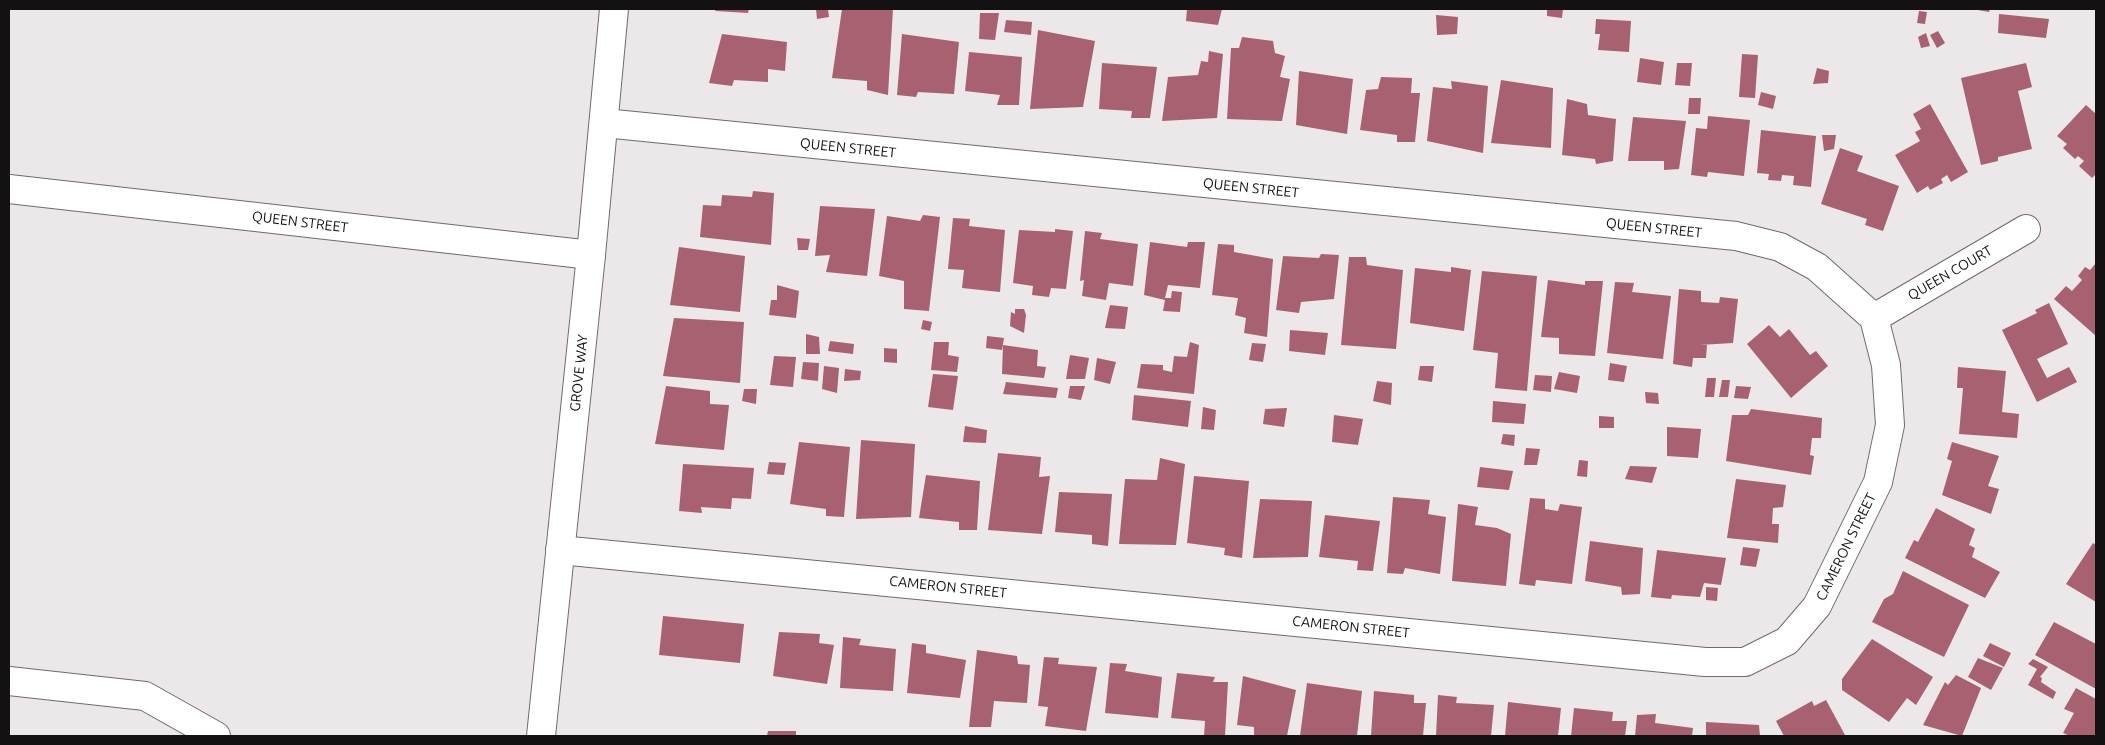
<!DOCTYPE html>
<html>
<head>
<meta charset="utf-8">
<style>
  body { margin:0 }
  #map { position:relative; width:2105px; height:745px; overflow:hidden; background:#ece8e9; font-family:Ubuntu,sans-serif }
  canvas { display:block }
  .frame { position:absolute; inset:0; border:10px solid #131111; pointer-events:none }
</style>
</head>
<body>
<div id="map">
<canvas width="2105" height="745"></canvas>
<div class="frame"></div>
</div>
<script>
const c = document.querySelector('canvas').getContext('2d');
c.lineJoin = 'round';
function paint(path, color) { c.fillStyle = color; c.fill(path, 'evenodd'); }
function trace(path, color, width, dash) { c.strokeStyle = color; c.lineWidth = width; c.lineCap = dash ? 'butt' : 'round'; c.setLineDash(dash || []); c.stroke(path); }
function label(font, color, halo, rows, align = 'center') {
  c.font = font + ' Ubuntu,sans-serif'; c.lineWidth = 4; c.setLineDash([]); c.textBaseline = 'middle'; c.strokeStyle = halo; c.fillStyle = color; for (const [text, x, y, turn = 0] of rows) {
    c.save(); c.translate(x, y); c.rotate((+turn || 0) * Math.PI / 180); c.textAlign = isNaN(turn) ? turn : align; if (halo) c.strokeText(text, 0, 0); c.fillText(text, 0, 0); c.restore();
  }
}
paint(new Path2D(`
  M 716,9 L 749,9 L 748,13 L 715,11 Z
  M 816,9 L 828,9 L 829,17 L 817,19 Z
  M 842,9 L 893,9 L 888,95 L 867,90 L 867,81 L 832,78 Z
  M 1187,9 L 1222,9 L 1218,25 L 1186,21 Z
  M 1547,9 L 1563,9 L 1562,18 L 1547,16 Z
  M 1972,9 L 1990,9 L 1989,12 Z
  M 1919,11 L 1927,12 L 1925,24 L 1917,23 Z
  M 980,13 L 999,13 L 995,40 L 979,39 Z
  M 1999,14 L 2049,19 L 2046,38 L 1998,33 Z
  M 1436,15 L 1458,17 L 1457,34 L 1437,35 Z
  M 1596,19 L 1631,21 L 1629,52 L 1598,50 L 1600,34 L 1595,34 Z
  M 1006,20 L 1032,22 L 1031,35 L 1004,32 Z
  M 1038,30 L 1095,41 L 1083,107 L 1030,109 Z
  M 1938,31 L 1945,43 L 1937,48 L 1930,35 Z
  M 1926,33 L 1930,46 L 1921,48 L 1918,37 Z
  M 722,34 L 787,42 L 785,71 L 768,69 L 768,82 L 734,80 L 732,86 L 709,83 Z
  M 902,34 L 959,42 L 954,94 L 918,92 L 916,97 L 897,95 Z
  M 1242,37 L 1273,41 L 1275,53 L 1285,56 L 1280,77 L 1290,79 L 1282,121 L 1227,119 L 1231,48 L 1239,48 Z
  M 1209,51 L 1223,54 L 1217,118 L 1162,121 L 1168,77 L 1198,75 L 1201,61 L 1208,62 Z
  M 969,52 L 1022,57 L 1019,105 L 997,105 L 1000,95 L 965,91 Z
  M 1742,54 L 1758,55 L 1755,98 L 1739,97 Z
  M 1640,58 L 1664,62 L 1661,85 L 1637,82 Z
  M 1102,63 L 1157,67 L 1150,118 L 1131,118 L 1132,111 L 1099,109 Z
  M 1677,63 L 1692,63 L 1690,86 L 1675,85 Z
  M 2026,63 L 2032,87 L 2018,91 L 2032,149 L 1998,157 L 1998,161 L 1981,165 L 1961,78 Z
  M 1817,68 L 1829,71 L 1828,83 L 1813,84 Z
  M 1299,71 L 1353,79 L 1347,134 L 1296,125 Z
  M 1381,77 L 1412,78 L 1411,93 L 1420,93 L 1415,142 L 1397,142 L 1397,135 L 1360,130 L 1366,90 L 1378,89 Z
  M 1501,80 L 1553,88 L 1551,148 L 1491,143 Z
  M 1451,81 L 1488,86 L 1483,153 L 1427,141 L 1433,87 L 1452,89 Z
  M 1761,92 L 1776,96 L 1773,109 L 1758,105 Z
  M 1689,98 L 1701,98 L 1700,114 L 1688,114 Z
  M 1567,99 L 1587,104 L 1588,115 L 1616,119 L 1613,161 L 1596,164 L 1595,159 L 1562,155 Z
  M 1930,104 L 1968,172 L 1951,182 L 1947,175 L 1941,179 L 1943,183 L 1930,190 L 1928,186 L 1917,193 L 1895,155 L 1920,141 L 1915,132 L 1921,129 L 1913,114 Z
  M 2086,105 L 2096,114 L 2096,174 L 2092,178 L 2079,166 L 2084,161 L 2078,156 L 2075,159 L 2063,148 L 2067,144 L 2057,136 Z
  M 1708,116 L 1750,120 L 1744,176 L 1708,172 L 1707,177 L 1691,175 L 1696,128 L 1707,129 Z
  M 1633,117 L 1686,121 L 1679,169 L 1664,170 L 1664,161 L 1628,161 Z
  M 1761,130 L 1816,136 L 1811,187 L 1793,185 L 1794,176 L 1782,175 L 1781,181 L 1768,180 L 1769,174 L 1757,173 Z
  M 1822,135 L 1836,135 L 1834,149 L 1824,151 Z
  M 1840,148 L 1863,156 L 1857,171 L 1899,186 L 1883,231 L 1865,225 L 1867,219 L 1821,204 Z
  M 753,191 L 774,193 L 771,245 L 700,237 L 703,205 L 721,206 L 722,195 L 752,197 Z
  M 820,206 L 875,209 L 867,276 L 826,272 L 830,255 L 815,256 Z
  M 923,215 L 940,217 L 929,311 L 904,309 L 904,281 L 879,276 L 887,216 L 920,221 Z
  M 953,218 L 970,219 L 969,226 L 1005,230 L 1000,292 L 962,288 L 964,270 L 948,269 Z
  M 1055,229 L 1073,231 L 1066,289 L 1051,288 L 1049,297 L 1032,295 L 1033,286 L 1013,283 L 1019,230 L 1055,232 Z
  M 1085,231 L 1102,233 L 1100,239 L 1138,244 L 1133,286 L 1109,283 L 1106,300 L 1082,296 L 1084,280 L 1080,281 Z
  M 797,238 L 810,239 L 808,250 L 798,250 Z
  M 1150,242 L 1187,247 L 1188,242 L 1205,242 L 1200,288 L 1168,285 L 1165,298 L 1171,298 L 1172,291 L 1182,292 L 1180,312 L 1163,311 L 1165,300 L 1144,295 Z
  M 1218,244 L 1234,245 L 1234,252 L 1273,259 L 1267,337 L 1244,333 L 1246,318 L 1235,315 L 1238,298 L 1212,295 Z
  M 679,247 L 745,256 L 740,312 L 670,305 Z
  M 1321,254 L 1339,255 L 1334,299 L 1301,302 L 1299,313 L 1276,310 L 1283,256 L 1319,258 Z
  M 1349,257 L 1366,257 L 1367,265 L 1403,270 L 1396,349 L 1341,345 Z
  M 2096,263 L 2096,336 L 2054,299 L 2066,286 L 2072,291 L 2082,280 L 2078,276 L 2085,267 L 2090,270 Z
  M 1451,267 L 1471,270 L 1464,331 L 1410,323 L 1415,268 L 1451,272 Z
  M 1482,271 L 1537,276 L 1527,391 L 1495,388 L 1498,353 L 1473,350 Z
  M 1548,280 L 1585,285 L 1585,281 L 1603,281 L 1595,356 L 1559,354 L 1559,338 L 1541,337 Z
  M 1615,282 L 1634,283 L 1632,292 L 1671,296 L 1663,359 L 1607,353 Z
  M 777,285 L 799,291 L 796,318 L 769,315 L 771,300 L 777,300 Z
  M 1679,289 L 1701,291 L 1701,302 L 1719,303 L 1720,297 L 1738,299 L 1733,343 L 1699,345 L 1707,345 L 1706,358 L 1693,358 L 1692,367 L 1673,364 Z
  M 2049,303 L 2068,344 L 2037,359 L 2047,378 L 2069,367 L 2077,382 L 2037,402 L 2002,330 L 2037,313 L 2035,310 Z
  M 1110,305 L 1128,307 L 1125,329 L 1105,328 Z
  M 1015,309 L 1024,309 L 1026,315 L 1024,333 L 1010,326 L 1011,312 L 1015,314 Z
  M 674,318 L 744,322 L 740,383 L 663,376 Z
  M 923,320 L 932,322 L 930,331 L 921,329 Z
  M 1769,325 L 1780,337 L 1789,329 L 1810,355 L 1816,351 L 1828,366 L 1791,398 L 1747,344 Z
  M 1290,330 L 1328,333 L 1325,355 L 1289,351 Z
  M 806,334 L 819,337 L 820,354 L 806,354 Z
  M 987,336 L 1004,338 L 1002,350 L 986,348 Z
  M 830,341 L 854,344 L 853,354 L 828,351 Z
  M 934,342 L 949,342 L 948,355 L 959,357 L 957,372 L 931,370 Z
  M 1190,342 L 1199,345 L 1194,394 L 1137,388 L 1141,364 L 1163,365 L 1163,370 L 1172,372 L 1174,356 L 1187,357 Z
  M 1252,343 L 1266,344 L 1263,362 L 1249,360 Z
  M 1003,345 L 1038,350 L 1037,366 L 1046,367 L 1044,378 L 1002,374 Z
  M 884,348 L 897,349 L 897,363 L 884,362 Z
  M 1070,355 L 1089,358 L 1085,379 L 1066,379 Z
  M 774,356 L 796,357 L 793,387 L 770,385 Z
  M 1097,358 L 1116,362 L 1110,384 L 1094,380 Z
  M 803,362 L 819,363 L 818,381 L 801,379 Z
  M 1610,363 L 1627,366 L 1624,382 L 1608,380 Z
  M 824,366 L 839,368 L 837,393 L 822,389 Z
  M 1420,366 L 1434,366 L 1432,382 L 1418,380 Z
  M 1958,367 L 2006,371 L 2002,412 L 2019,414 L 2017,438 L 1959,434 L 1963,388 L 1957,388 Z
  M 845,369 L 861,371 L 860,380 L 844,381 Z
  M 1559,372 L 1580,376 L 1577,393 L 1554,389 Z
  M 933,374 L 958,376 L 953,410 L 928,407 Z
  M 1535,375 L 1552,376 L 1551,392 L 1533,390 Z
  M 1707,378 L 1716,378 L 1714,397 L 1705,397 Z
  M 1722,380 L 1730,380 L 1728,397 L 1719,397 Z
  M 1377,381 L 1392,383 L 1391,405 L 1373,401 Z
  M 1006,382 L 1058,388 L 1056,398 L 1003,394 Z
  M 666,386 L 710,391 L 710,404 L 729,405 L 724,450 L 655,444 Z
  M 1070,386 L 1085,386 L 1081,400 L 1068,398 Z
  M 1736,386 L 1751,387 L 1748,399 L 1734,398 Z
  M 744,389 L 757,389 L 756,404 L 742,401 Z
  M 1645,392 L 1658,393 L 1659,404 L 1646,403 Z
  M 1134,395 L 1191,401 L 1188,427 L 1132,420 Z
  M 1493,401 L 1526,404 L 1524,424 L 1492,422 Z
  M 1203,407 L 1216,410 L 1214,430 L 1201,429 Z
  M 1287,408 L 1284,427 L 1263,424 L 1265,409 Z
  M 1751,409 L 1822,418 L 1821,438 L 1812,438 L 1810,455 L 1814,456 L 1811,475 L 1726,461 L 1732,415 L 1748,415 Z
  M 1334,415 L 1363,419 L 1358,445 L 1332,442 Z
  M 1599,416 L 1614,417 L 1614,428 L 1599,428 Z
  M 965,426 L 987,430 L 986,443 L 963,442 Z
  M 1667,427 L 1701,429 L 1698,458 L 1667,456 Z
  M 1503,434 L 1515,435 L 1514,446 L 1501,444 Z
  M 861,440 L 915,444 L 911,517 L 856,519 Z
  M 799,442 L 850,447 L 844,517 L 826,516 L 826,509 L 790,504 Z
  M 1952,442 L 1999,456 L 1988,486 L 1999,489 L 1991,514 L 1942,495 L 1952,461 L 1947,459 Z
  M 1526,448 L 1540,449 L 1537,465 L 1524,465 Z
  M 998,453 L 1041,457 L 1039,477 L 1050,476 L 1042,534 L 988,530 Z
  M 1160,458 L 1185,464 L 1176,545 L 1119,544 L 1125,479 L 1157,480 Z
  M 1579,460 L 1588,461 L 1587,477 L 1577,476 Z
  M 769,462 L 786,463 L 784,475 L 767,474 Z
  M 683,464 L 754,468 L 751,499 L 732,498 L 731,509 L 701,507 L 702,513 L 679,511 Z
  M 1630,466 L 1657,467 L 1652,483 L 1625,479 Z
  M 1480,467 L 1513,471 L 1509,490 L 1477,487 Z
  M 926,475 L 980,481 L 977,530 L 959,530 L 959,522 L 919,518 Z
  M 1194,476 L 1249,481 L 1242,558 L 1224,555 L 1225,548 L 1187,543 Z
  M 1736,479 L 1786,485 L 1783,507 L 1773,508 L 1772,524 L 1779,524 L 1778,543 L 1727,538 Z
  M 1059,492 L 1112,494 L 1108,546 L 1092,544 L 1092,535 L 1055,532 Z
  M 1393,497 L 1430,500 L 1428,514 L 1446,517 L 1440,574 L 1405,568 L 1403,574 L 1387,573 Z
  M 1530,498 L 1545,499 L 1545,509 L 1558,511 L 1560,504 L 1582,507 L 1572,584 L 1536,580 L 1535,586 L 1519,584 Z
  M 1260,499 L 1312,501 L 1308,557 L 1253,558 Z
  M 1458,504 L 1478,507 L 1475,525 L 1497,528 L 1511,534 L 1506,586 L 1452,581 Z
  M 1936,508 L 1975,529 L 1969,545 L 1975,548 L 1972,557 L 2000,572 L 1985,598 L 1905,558 L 1914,540 L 1918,542 Z
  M 1325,515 L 1380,521 L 1373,571 L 1357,570 L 1358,561 L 1319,557 Z
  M 1590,541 L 1643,548 L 1640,594 L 1622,595 L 1621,587 L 1585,581 Z
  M 2093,543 L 2096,545 L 2096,602 L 2066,584 Z
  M 1743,547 L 1760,549 L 1756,567 L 1740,565 Z
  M 1657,550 L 1726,558 L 1721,585 L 1704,583 L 1700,597 L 1672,595 L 1671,599 L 1651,597 Z
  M 1903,571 L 1969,605 L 1944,657 L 1872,622 L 1884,599 L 1893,594 Z
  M 1706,587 L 1718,588 L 1717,601 L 1706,600 Z
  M 663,616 L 744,624 L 740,663 L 659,655 Z
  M 2054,622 L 2096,644 L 2096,689 L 2035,655 Z
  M 779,632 L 820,634 L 819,643 L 834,645 L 827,684 L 773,676 Z
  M 843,637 L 861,639 L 859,645 L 896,649 L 893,691 L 840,688 Z
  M 1872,639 L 1933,677 L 1916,705 L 1907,698 L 1889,722 L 1842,690 L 1842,679 Z
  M 912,643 L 926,645 L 926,653 L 966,660 L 960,698 L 907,693 Z
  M 1990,643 L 2011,653 L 2004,667 L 1983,656 Z
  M 977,650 L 1017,656 L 1018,664 L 1030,665 L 1027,703 L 994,701 L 991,727 L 969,727 Z
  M 1044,657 L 1059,658 L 1058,664 L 1097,667 L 1086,731 L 1045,726 L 1048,707 L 1038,706 Z
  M 1978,658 L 2003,668 L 1991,690 L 1968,677 Z
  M 2033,659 L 2048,667 L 2040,677 L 2042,678 L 2041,682 L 2056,692 L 2053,699 L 2028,685 L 2037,669 L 2028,664 Z
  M 1110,663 L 1127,664 L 1125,671 L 1162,677 L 1158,718 L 1105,713 Z
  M 1177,673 L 1215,677 L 1213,682 L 1228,682 L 1225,736 L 1204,736 L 1205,721 L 1171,718 Z
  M 1956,675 L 1981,688 L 1962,736 L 1923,725 L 1945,682 L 1948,685 Z
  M 1243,676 L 1296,690 L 1287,736 L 1254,736 L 1254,727 L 1237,725 Z
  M 1307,683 L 1362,691 L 1357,736 L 1300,736 Z
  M 2076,688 L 2096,699 L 2096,736 L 2070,736 L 2063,733 L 2074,713 L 2064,709 Z
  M 1374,691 L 1414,695 L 1414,703 L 1426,703 L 1423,736 L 1371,736 Z
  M 1438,695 L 1457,697 L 1456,703 L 1494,705 L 1491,736 L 1436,736 Z
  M 1826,700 L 1845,735 L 1784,736 L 1776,721 L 1812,701 L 1814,706 Z
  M 1508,702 L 1561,708 L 1558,736 L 1505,736 Z
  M 1574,708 L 1613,712 L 1612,721 L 1627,721 L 1625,736 L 1571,736 Z
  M 1656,714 L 1655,723 L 1693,728 L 1692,736 L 1635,736 L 1637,715 Z
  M 1706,722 L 1759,725 L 1760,736 L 1706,736 Z
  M 768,731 L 796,731 L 796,736 L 767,736 Z`), '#a76170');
const minor = new Path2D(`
  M 604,123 L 1736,236 L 1780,247 L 1817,267 L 1874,318
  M 9,189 L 591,255
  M 1874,318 L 2026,229
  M 560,550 L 1705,662 L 1745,662 L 1787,641 L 1817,606 L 1878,482 L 1890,425 L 1886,365 L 1874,318
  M 9,681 L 145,696 L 216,736`);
const major = new Path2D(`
  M 541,736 L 591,255 L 614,9`);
trace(minor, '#6f6b6c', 30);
trace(major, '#6f6b6c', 30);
trace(minor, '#fff', 28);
trace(major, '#fff', 28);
label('14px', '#131111', '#fff', [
  ["QUEEN STREET",848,148,6],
  ["QUEEN STREET",1251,188,6],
  ["QUEEN STREET",300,222,7],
  ["QUEEN STREET",1654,228,6],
  ["QUEEN COURT",1950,273,-30],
  ["GROVE WAY",579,373,-84],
  ["CAMERON STREET",1846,547,-64],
  ["CAMERON STREET",948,587,6],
  ["CAMERON STREET",1351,627,6]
]);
</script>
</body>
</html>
